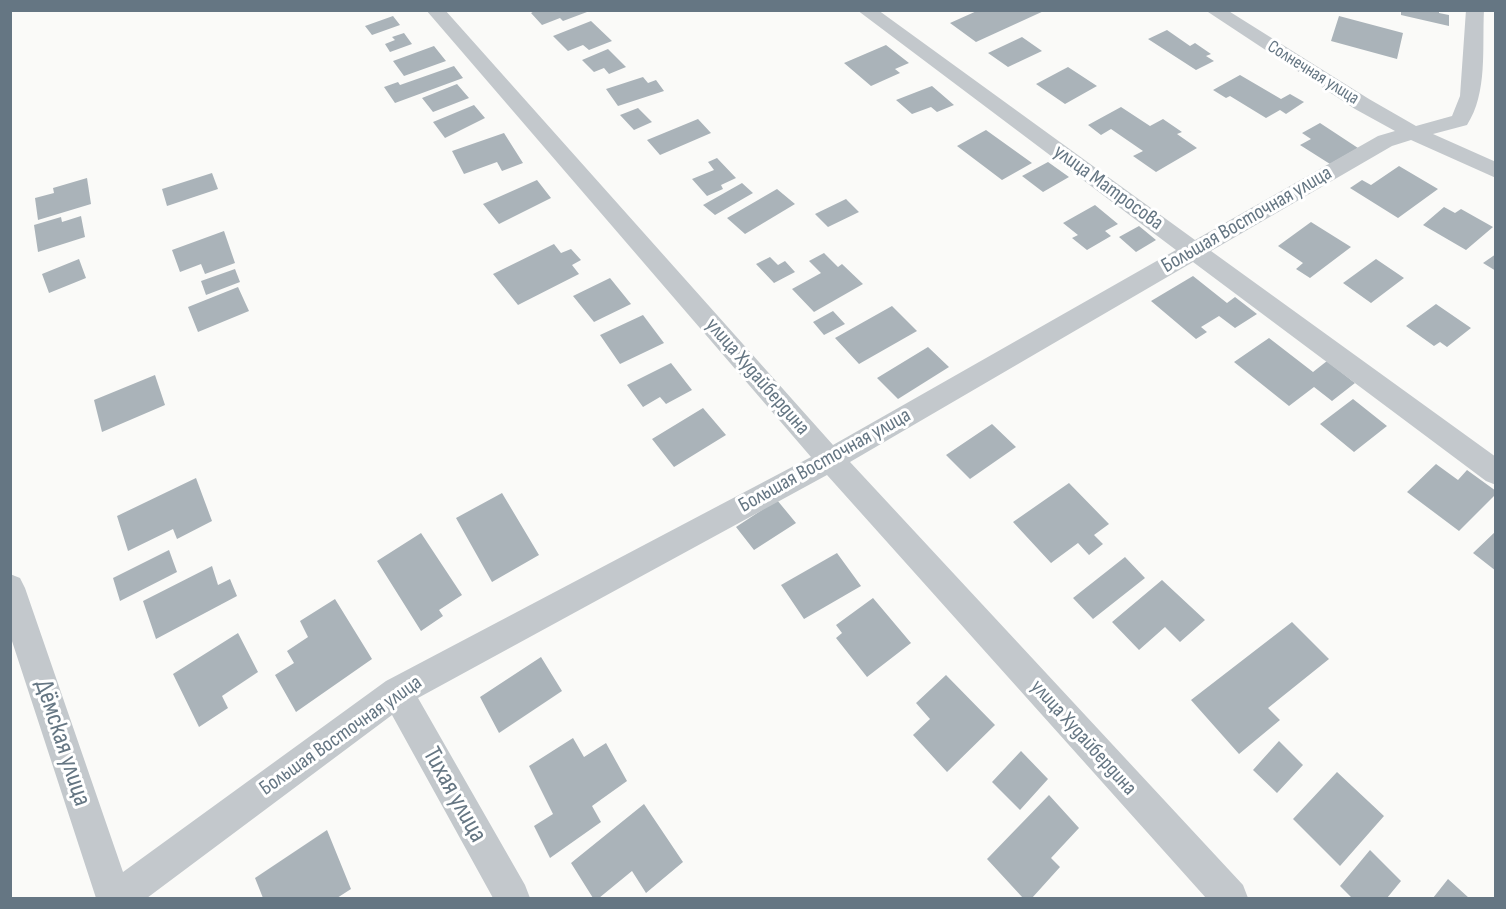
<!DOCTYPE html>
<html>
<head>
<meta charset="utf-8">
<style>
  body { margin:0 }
  #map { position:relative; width:1506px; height:909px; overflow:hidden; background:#fafaf8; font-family:"Sofia Sans Condensed",sans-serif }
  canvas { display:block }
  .frame { position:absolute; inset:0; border:12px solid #657683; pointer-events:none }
</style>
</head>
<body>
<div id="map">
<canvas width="1506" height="909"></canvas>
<div class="frame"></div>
</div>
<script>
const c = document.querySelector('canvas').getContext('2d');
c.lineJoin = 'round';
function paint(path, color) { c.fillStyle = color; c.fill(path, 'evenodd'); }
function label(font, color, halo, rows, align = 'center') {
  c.font = font + ' "Sofia Sans Condensed",sans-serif'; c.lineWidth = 6; c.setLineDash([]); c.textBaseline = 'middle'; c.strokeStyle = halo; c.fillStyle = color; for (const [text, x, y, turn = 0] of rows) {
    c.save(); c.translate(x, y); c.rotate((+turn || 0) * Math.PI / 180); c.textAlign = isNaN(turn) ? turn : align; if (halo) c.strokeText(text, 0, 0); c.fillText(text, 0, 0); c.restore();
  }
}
paint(new Path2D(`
  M 536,10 L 585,10 L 587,12 L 563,21 L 560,18 L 542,25 L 531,13 Z
  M 979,10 L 1046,10 L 976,42 L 950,23 Z
  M 1401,10 L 1439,10 L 1439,13 L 1449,15 L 1449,26 L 1401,15 Z
  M 393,16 L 400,25 L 372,35 L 365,26 Z
  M 1339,16 L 1403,33 L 1397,59 L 1331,41 Z
  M 591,21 L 612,41 L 589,50 L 583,45 L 568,51 L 553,36 Z
  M 1167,30 L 1190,46 L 1195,43 L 1211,54 L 1206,56 L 1214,61 L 1196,70 L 1148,39 Z
  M 404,33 L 412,44 L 390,52 L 385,44 L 395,40 L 392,37 Z
  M 1022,37 L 1042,51 L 1008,67 L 988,53 Z
  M 886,45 L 909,63 L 895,69 L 900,73 L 871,86 L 844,63 Z
  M 434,46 L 446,61 L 404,76 L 393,61 Z
  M 608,49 L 626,67 L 609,74 L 604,68 L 594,72 L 582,60 Z
  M 454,66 L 463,78 L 395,103 L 384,87 L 398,82 L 400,85 Z
  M 1068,67 L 1097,86 L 1065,104 L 1036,84 Z
  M 1240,75 L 1281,99 L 1290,94 L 1304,102 L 1286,114 L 1280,110 L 1266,118 L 1230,96 L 1226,98 L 1213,90 Z
  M 643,77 L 648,83 L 656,80 L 664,91 L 618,106 L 606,89 Z
  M 457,84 L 469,98 L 433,112 L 422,98 Z
  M 932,86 L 954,105 L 937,112 L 931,107 L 912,114 L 896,100 Z
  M 474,105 L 485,118 L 445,138 L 433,122 Z
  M 1121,107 L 1150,126 L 1163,119 L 1182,132 L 1177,134 L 1197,148 L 1156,172 L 1133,156 L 1143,151 L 1111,129 L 1101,135 L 1088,125 Z
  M 638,108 L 652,122 L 634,130 L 620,115 Z
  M 698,119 L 711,133 L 660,155 L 647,140 Z
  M 1320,123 L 1358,148 L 1330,164 L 1300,145 L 1311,139 L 1302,133 Z
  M 986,130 L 1032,163 L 1002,180 L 957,146 Z
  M 504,133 L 523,163 L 502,171 L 497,162 L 464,174 L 452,151 Z
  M 717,158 L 736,178 L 721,185 L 723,189 L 707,196 L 692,179 L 714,170 L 708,162 Z
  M 1048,162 L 1069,177 L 1043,192 L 1022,176 Z
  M 1399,166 L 1438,189 L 1398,218 L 1350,188 L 1362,180 L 1371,185 Z
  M 212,173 L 218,189 L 167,206 L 162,189 Z
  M 87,178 L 91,204 L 38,220 L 35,198 L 54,193 L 53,188 Z
  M 537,180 L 551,198 L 499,224 L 483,204 Z
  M 742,183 L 753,193 L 715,215 L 703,205 Z
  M 777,189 L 795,204 L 745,234 L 727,218 Z
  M 846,199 L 859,212 L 828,227 L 815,214 Z
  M 1095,205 L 1118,224 L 1105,231 L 1111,236 L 1087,250 L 1072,238 L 1078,235 L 1063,223 Z
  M 1444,207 L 1455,213 L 1461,209 L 1493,227 L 1466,250 L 1423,225 Z
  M 81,216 L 85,237 L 38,252 L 34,225 L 61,217 L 62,222 Z
  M 1311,222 L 1351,247 L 1310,278 L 1296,269 L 1303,263 L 1278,246 Z
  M 1139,226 L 1156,240 L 1136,252 L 1119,237 Z
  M 224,231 L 235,263 L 205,274 L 201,264 L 180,272 L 172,250 Z
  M 554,244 L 561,253 L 571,249 L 581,260 L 572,265 L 579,274 L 518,305 L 493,274 Z
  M 824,253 L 838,267 L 842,264 L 863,284 L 814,312 L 792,289 L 821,273 L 809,261 Z
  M 1496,254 L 1496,271 L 1483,263 Z
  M 770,257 L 778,265 L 785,261 L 795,272 L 774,283 L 756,264 Z
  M 79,259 L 86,278 L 49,293 L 42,274 Z
  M 1376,259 L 1404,278 L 1371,303 L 1343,283 Z
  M 235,269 L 240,282 L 206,295 L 201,281 Z
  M 1193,276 L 1227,303 L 1235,297 L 1257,314 L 1235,328 L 1219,316 L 1201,327 L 1207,332 L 1196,339 L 1151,301 Z
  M 610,278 L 631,304 L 594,322 L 573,296 Z
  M 238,287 L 249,311 L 198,332 L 188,307 Z
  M 1436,304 L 1471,328 L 1447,347 L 1440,342 L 1434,346 L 1406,326 Z
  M 892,306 L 917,331 L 859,364 L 835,338 Z
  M 833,311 L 845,324 L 824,335 L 813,322 Z
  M 643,315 L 664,343 L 620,364 L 600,335 Z
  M 1269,338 L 1313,372 L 1327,361 L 1355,383 L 1332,401 L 1314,387 L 1289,406 L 1234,362 Z
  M 928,347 L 949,367 L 898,399 L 877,378 Z
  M 671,363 L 692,390 L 666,404 L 660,397 L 643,407 L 627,385 Z
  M 155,375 L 165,405 L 102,432 L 94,400 Z
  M 1353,399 L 1387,426 L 1354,452 L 1320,424 Z
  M 703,408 L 726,435 L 674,467 L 652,439 Z
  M 992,424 L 1016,447 L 970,479 L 946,455 Z
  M 1436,464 L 1458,480 L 1467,470 L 1496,491 L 1496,494 L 1459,531 L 1407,492 Z
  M 196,478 L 212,521 L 177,539 L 173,529 L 128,551 L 117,516 Z
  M 1069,483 L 1109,524 L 1094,535 L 1103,544 L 1089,555 L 1078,543 L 1051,563 L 1013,522 Z
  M 502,493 L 539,555 L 492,582 L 456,518 Z
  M 777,500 L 796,523 L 754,550 L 736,527 Z
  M 1496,531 L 1496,571 L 1473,553 Z
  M 421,533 L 462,595 L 439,610 L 443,616 L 421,631 L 377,561 Z
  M 169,550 L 177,572 L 120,601 L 113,578 Z
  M 837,553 L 861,586 L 804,619 L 781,585 Z
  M 1125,557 L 1145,578 L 1093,619 L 1073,598 Z
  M 212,566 L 218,585 L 230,579 L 237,596 L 156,639 L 143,601 Z
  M 1162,580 L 1205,620 L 1180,642 L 1165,627 L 1139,650 L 1112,622 Z
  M 873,598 L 911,643 L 867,677 L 836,638 L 842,633 L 836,625 Z
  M 335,599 L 372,659 L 296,712 L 275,675 L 294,663 L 287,651 L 308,637 L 300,621 Z
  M 1292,622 L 1329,659 L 1268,708 L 1280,720 L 1239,754 L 1191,700 Z
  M 238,633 L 258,672 L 222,696 L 228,708 L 199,727 L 173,674 Z
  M 541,657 L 562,691 L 499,733 L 480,697 Z
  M 946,675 L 995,725 L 947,772 L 913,735 L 930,719 L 916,703 Z
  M 573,738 L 584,757 L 606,743 L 627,781 L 592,806 L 601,822 L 550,858 L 534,826 L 553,814 L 529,766 Z
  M 1279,741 L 1303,765 L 1277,793 L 1253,770 Z
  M 1021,751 L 1048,779 L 1020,810 L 992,782 Z
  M 1337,772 L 1384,816 L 1340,866 L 1293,819 Z
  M 1049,795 L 1079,828 L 1051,858 L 1060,867 L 1032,898 L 1023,898 L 987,859 Z
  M 644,804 L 683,862 L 646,893 L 632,871 L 599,898 L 593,898 L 571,863 Z
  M 327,830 L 351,889 L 337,898 L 263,898 L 255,878 Z
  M 1370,850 L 1401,881 L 1387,898 L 1352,898 L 1340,886 Z
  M 1448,879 L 1469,898 L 1433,898 Z`), '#aab3b9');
paint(new Path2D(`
  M 426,10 L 445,10 L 833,445 L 1176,250 L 857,10 L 878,10 L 1195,240 L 1378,136 L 1395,131 L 1355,109 L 1205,10 L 1227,10 L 1369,99 L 1416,126 L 1452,116 L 1460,96 L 1466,10 L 1484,10 C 1482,47 1488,93 1467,125 L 1433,134 L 1496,162 L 1496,178 L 1411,140 L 1392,146 L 1211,251 L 1496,457 L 1496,485 L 1486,481 L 1193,262 L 850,462 L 1243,885 L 1248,898 L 1206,898 L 827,475 L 418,698 L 525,885 L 530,898 L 493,898 L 392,715 L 147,898 L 96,898 L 10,635 L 10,574 L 20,578 L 25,588 L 123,872 L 386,681 L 811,457 Z`), '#c3c8cc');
label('18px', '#657683', '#fff', [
  ["Солнечная улица",1313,73,32]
]);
label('21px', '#657683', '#fff', [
  ["улица Матросова",1108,188,36],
  ["Большая Восточная улица",1247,220,-30],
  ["улица Худайбердина",757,377,49],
  ["Большая Восточная улица",825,461,-29],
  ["Большая Восточная улица",341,736,-35],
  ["улица Худайбердина",1083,738,48]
]);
label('26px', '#657683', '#fff', [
  ["Дёмская улица",62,743,72],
  ["Тихая улица",454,795,61]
]);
</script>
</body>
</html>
